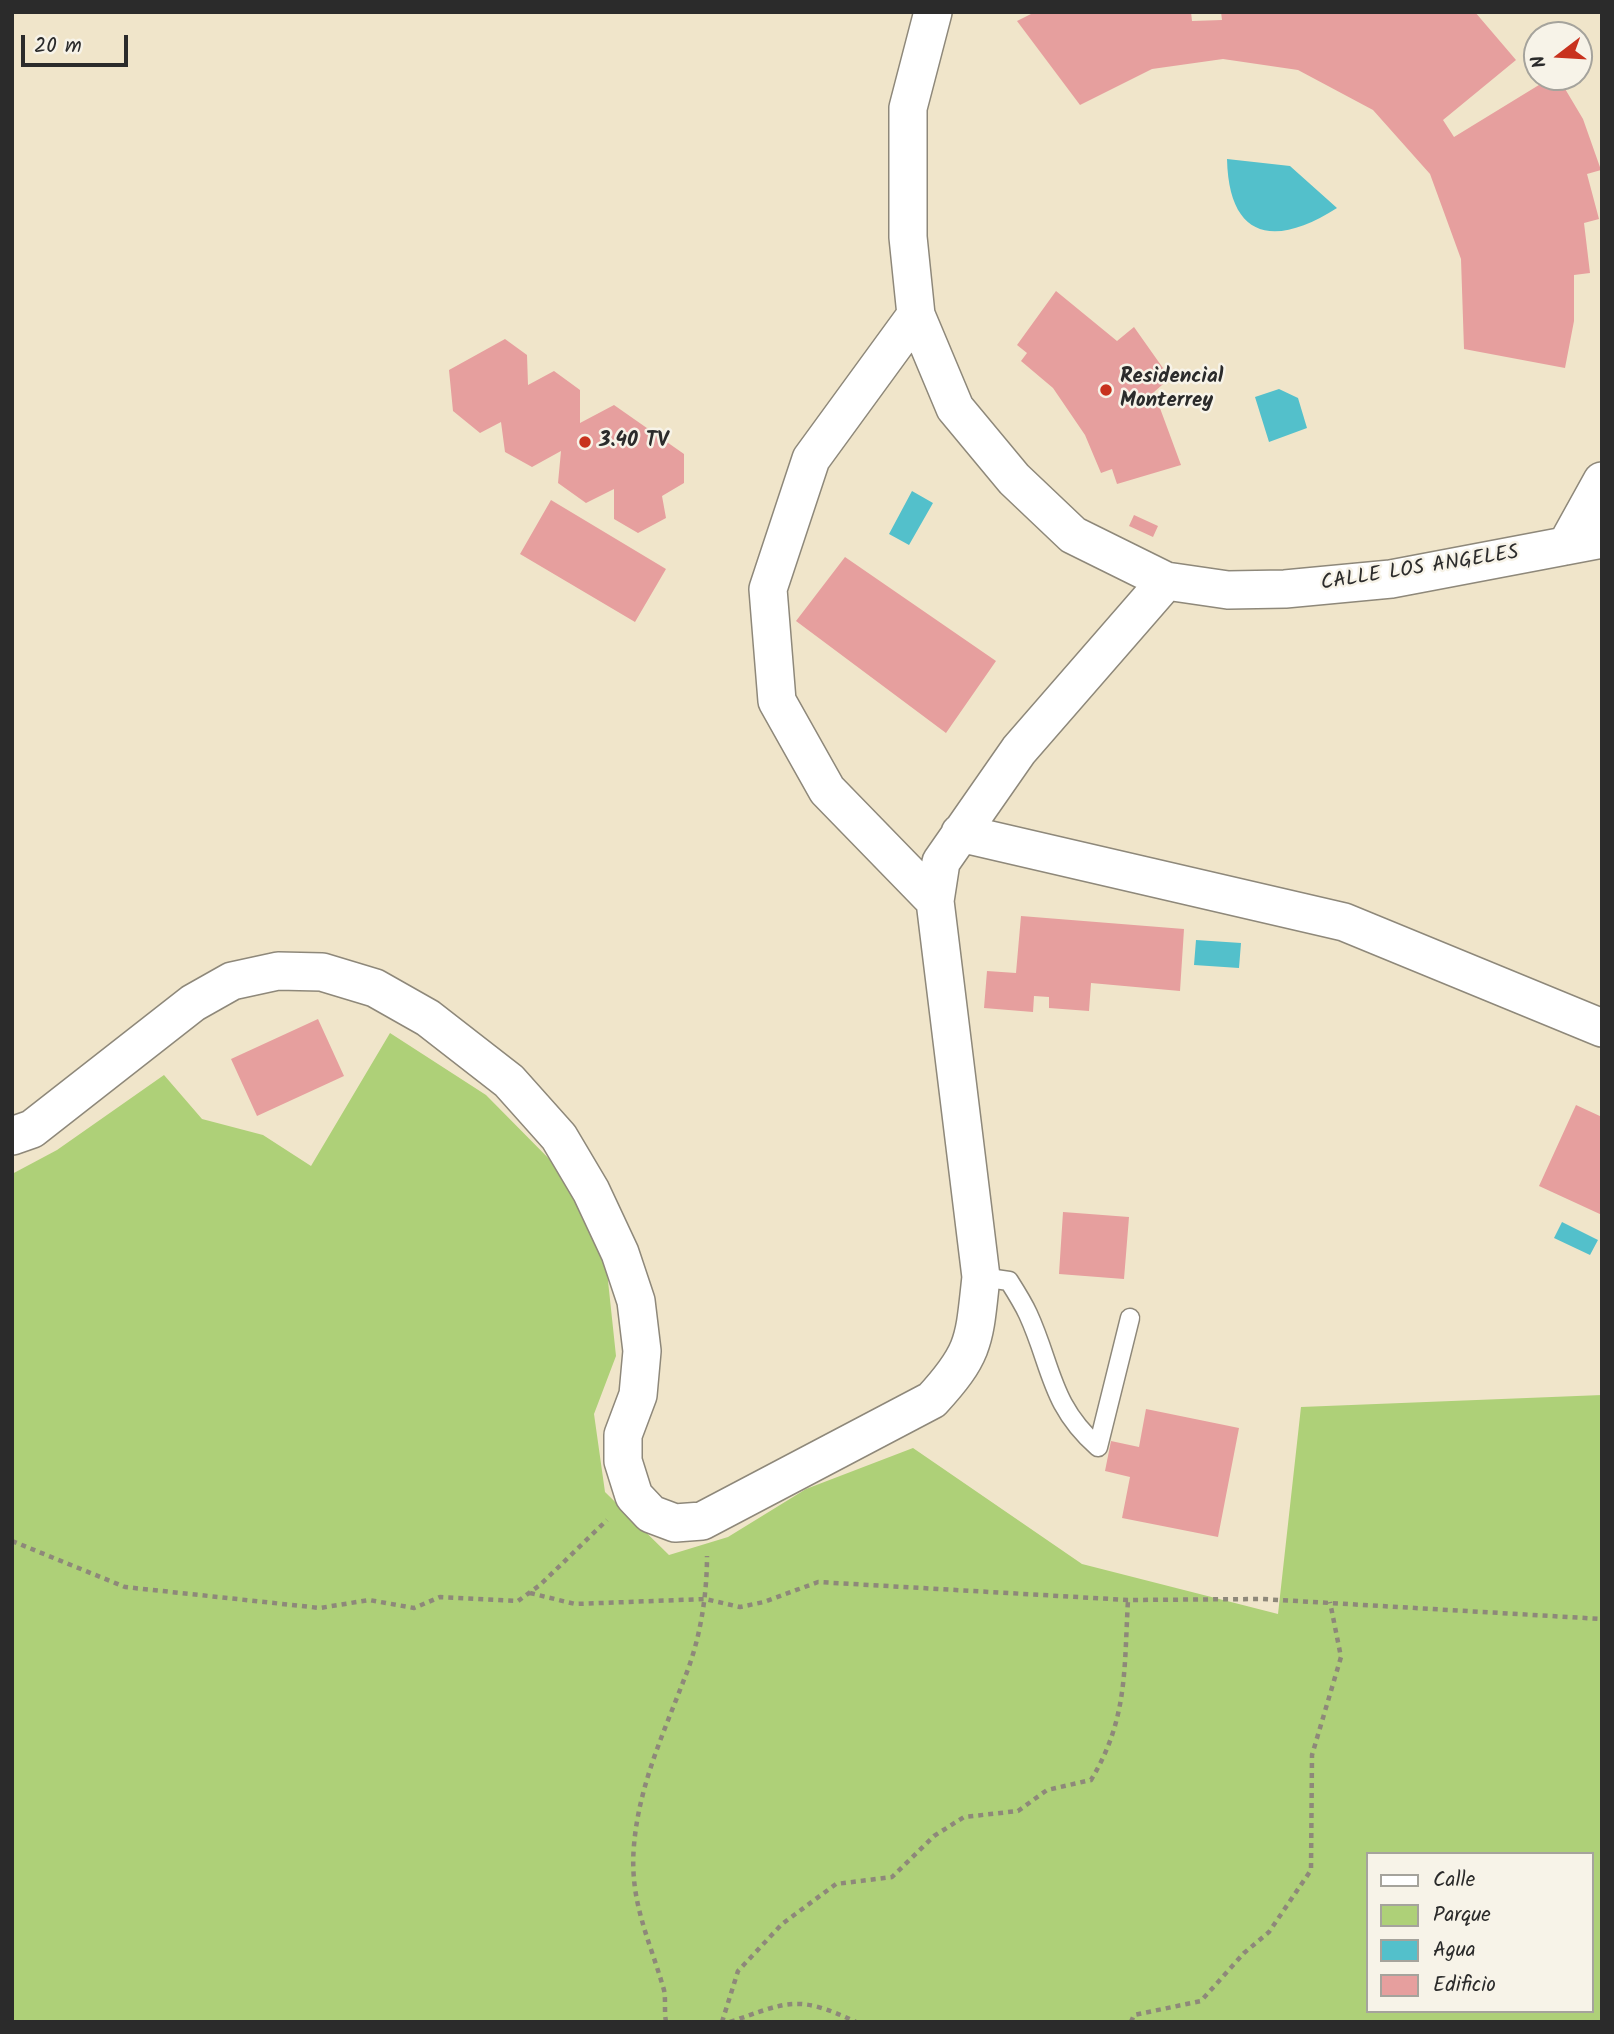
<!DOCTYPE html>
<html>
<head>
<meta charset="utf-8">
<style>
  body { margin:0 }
  #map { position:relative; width:1614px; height:2034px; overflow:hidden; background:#f0e5ca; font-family:Kalam,sans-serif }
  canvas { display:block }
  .frame { position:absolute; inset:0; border:14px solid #2b2b2b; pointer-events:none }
  .legend { position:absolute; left:1366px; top:1852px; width:228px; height:161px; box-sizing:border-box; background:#f7f3e8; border:2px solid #a5a39c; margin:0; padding:9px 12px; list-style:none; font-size:21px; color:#2b2b2b }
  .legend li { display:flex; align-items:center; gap:14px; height:35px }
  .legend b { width:35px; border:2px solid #a5a39c }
  .north { position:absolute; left:1523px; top:21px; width:70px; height:70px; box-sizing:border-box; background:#f7f3e8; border:2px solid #a5a39c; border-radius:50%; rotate:253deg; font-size:19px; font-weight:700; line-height:28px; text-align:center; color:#2b2b2b }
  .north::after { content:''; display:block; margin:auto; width:24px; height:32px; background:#c8321e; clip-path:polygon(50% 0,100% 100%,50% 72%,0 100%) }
  .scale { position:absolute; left:21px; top:35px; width:107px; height:32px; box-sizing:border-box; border:4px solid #2b2b2b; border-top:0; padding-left:9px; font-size:21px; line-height:24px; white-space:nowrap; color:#2b2b2b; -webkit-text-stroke:5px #f7f3e8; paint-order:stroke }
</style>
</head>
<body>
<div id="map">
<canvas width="1614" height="2034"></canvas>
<div class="frame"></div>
<ul class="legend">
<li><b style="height:9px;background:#fff"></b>Calle</li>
<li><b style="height:19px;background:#aed078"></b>Parque</li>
<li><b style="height:19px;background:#53c0cb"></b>Agua</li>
<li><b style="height:19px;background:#e69f9e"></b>Edificio</li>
</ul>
<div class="north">N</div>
<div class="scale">20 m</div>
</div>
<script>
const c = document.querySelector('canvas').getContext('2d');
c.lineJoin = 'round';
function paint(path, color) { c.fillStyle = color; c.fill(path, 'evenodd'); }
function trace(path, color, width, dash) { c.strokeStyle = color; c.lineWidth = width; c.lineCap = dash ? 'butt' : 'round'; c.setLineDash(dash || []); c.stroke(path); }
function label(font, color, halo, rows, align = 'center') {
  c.font = font + ' Kalam,sans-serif'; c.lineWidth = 5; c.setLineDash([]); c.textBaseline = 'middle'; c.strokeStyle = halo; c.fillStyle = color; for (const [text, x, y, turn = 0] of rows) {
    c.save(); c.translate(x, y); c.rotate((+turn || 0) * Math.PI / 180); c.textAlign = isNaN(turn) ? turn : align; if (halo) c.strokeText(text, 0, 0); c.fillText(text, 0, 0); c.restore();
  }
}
paint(new Path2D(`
  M 390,1033 L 486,1095 L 570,1180 L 606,1262 L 616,1356 L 594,1414 L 605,1492 L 669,1555 L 728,1537 L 806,1489 L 913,1448 L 1082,1564 L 1278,1614 L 1301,1407 L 1602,1395 L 1602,2022 L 12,2022 L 12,1174 L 57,1150 L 164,1075 L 202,1119 L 263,1135 L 311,1166 ZM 1367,1854 L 1591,1854 L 1591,2011 L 1367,2011 Z`), '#aed078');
paint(new Path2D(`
  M 1227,159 L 1290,166 L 1337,208 C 1276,247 1229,241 1227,159 Z
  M 1279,389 L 1298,398 L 1307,428 L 1269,442 L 1255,397 Z
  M 912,491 L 933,503 L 909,545 L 889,534 Z
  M 1196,940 L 1241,943 L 1239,968 L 1194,965 Z
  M 1562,1222 L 1598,1240 L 1590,1255 L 1554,1238 Z`), '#53c0cb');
paint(new Path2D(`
  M 1035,12 L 1191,12 L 1192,21 L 1222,20 L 1221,12 L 1475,12 L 1516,60 L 1443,120 L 1454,137 L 1552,77 L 1558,77 L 1583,119 L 1601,170 L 1587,174 L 1599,219 L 1584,223 L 1590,273 L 1574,275 L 1574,321 L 1565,368 L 1464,349 L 1461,259 L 1430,174 L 1373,110 L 1298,70 L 1223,59 L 1152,69 L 1080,105 L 1017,21 Z
  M 1056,291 L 1117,341 L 1134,327 L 1170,378 L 1154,392 L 1181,465 L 1117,484 L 1112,469 L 1101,473 L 1085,435 L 1053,388 L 1021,361 L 1027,353 L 1017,345 Z
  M 505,339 L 527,355 L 528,385 L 554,371 L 580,390 L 580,423 L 614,405 L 684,454 L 684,483 L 662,496 L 666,518 L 638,533 L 614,519 L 614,489 L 586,503 L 558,483 L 561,451 L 532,467 L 505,452 L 501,422 L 480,433 L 453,411 L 449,370 Z
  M 551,500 L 666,569 L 635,622 L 520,554 Z
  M 1134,515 L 1158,526 L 1153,537 L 1129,526 Z
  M 845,557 L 996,661 L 946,733 L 796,621 Z
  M 1021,916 L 1184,929 L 1180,991 L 1091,983 L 1089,1011 L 1049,1008 L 1049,997 L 1034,996 L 1033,1012 L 984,1008 L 987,971 L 1016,973 Z
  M 318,1019 L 344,1076 L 257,1116 L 231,1059 Z
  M 1576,1105 L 1602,1117 L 1602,1215 L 1539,1186 Z
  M 1063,1212 L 1129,1217 L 1124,1279 L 1059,1274 Z
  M 1146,1409 L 1239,1428 L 1218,1537 L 1122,1518 L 1130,1477 L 1105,1471 L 1111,1441 L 1139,1447 Z`), '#e69f9e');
const service = new Path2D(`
  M 981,1277 L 1009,1281 C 1016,1292 1023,1303 1028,1314 C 1052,1366 1050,1405 1098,1447 L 1130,1318`);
const minor = new Path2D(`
  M 933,12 L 908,108 L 908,237 L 916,315 L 955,408 L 1014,479 L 1073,535 L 1166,581 L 1228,590 L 1285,589 L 1391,579 L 1602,539
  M 916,315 L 811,459 L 768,589 L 777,701 L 827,790 L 935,901
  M 1566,546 L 1602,481
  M 960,833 L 1344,922 L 1602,1028
  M 12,1136 L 32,1129 L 193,1003 L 232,981 L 278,971 L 322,972 L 375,988 L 428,1018 L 509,1081 L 559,1137 L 591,1191 L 620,1253 L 636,1301 L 642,1351 L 638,1395 L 623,1435 L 623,1461 L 634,1496 L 651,1514 L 675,1523 L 702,1521 L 932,1400 C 976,1352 974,1340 981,1277 L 935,901 L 941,862 L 1019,750 L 1166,581`);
trace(service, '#8e887a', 21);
trace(minor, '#8e887a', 40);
trace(new Path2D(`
  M 12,1541 L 125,1587 L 320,1608 L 369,1600 L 414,1608 L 440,1597 L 518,1601 L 540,1585 L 607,1520
  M 530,1593 L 575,1604 L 705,1599 L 740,1607 L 764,1602 L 818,1582 L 1128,1600 L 1262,1599 L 1602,1619
  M 666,2022 C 664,2011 666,2000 664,1990 C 649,1938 629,1901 634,1845 C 639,1785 664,1732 685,1677 C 700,1640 707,1596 707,1556
  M 722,2022 L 738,1971 L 782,1924 L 836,1884 L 892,1877 L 934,1836 L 964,1817 L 1018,1811 L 1047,1790 L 1091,1780 C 1128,1719 1124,1669 1128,1600
  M 730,2022 C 788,2002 797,1994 856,2022
  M 1131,2022 L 1134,2015 L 1201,2001 L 1244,1953 L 1269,1932 L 1311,1870 L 1312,1755 L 1341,1657 L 1330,1602`), '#8e887a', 4.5, [5, 5]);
trace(service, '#fff', 18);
trace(minor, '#fff', 37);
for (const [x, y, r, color] of [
  [1106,390,7,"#c8321e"],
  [585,442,7,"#c8321e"]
]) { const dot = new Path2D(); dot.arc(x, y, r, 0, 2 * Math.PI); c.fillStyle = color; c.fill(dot); trace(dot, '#f7f3e8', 2.5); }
label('bold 21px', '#2b2b2b', '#f7f3e8', [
  ["Residencial",1120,378],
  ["Monterrey",1120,402],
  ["3.40 TV",599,442]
], 'left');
label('21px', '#2b2b2b', '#f7f3e8', [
  ["CALLE LOS ANGELES",1420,570,-9]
]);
</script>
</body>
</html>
